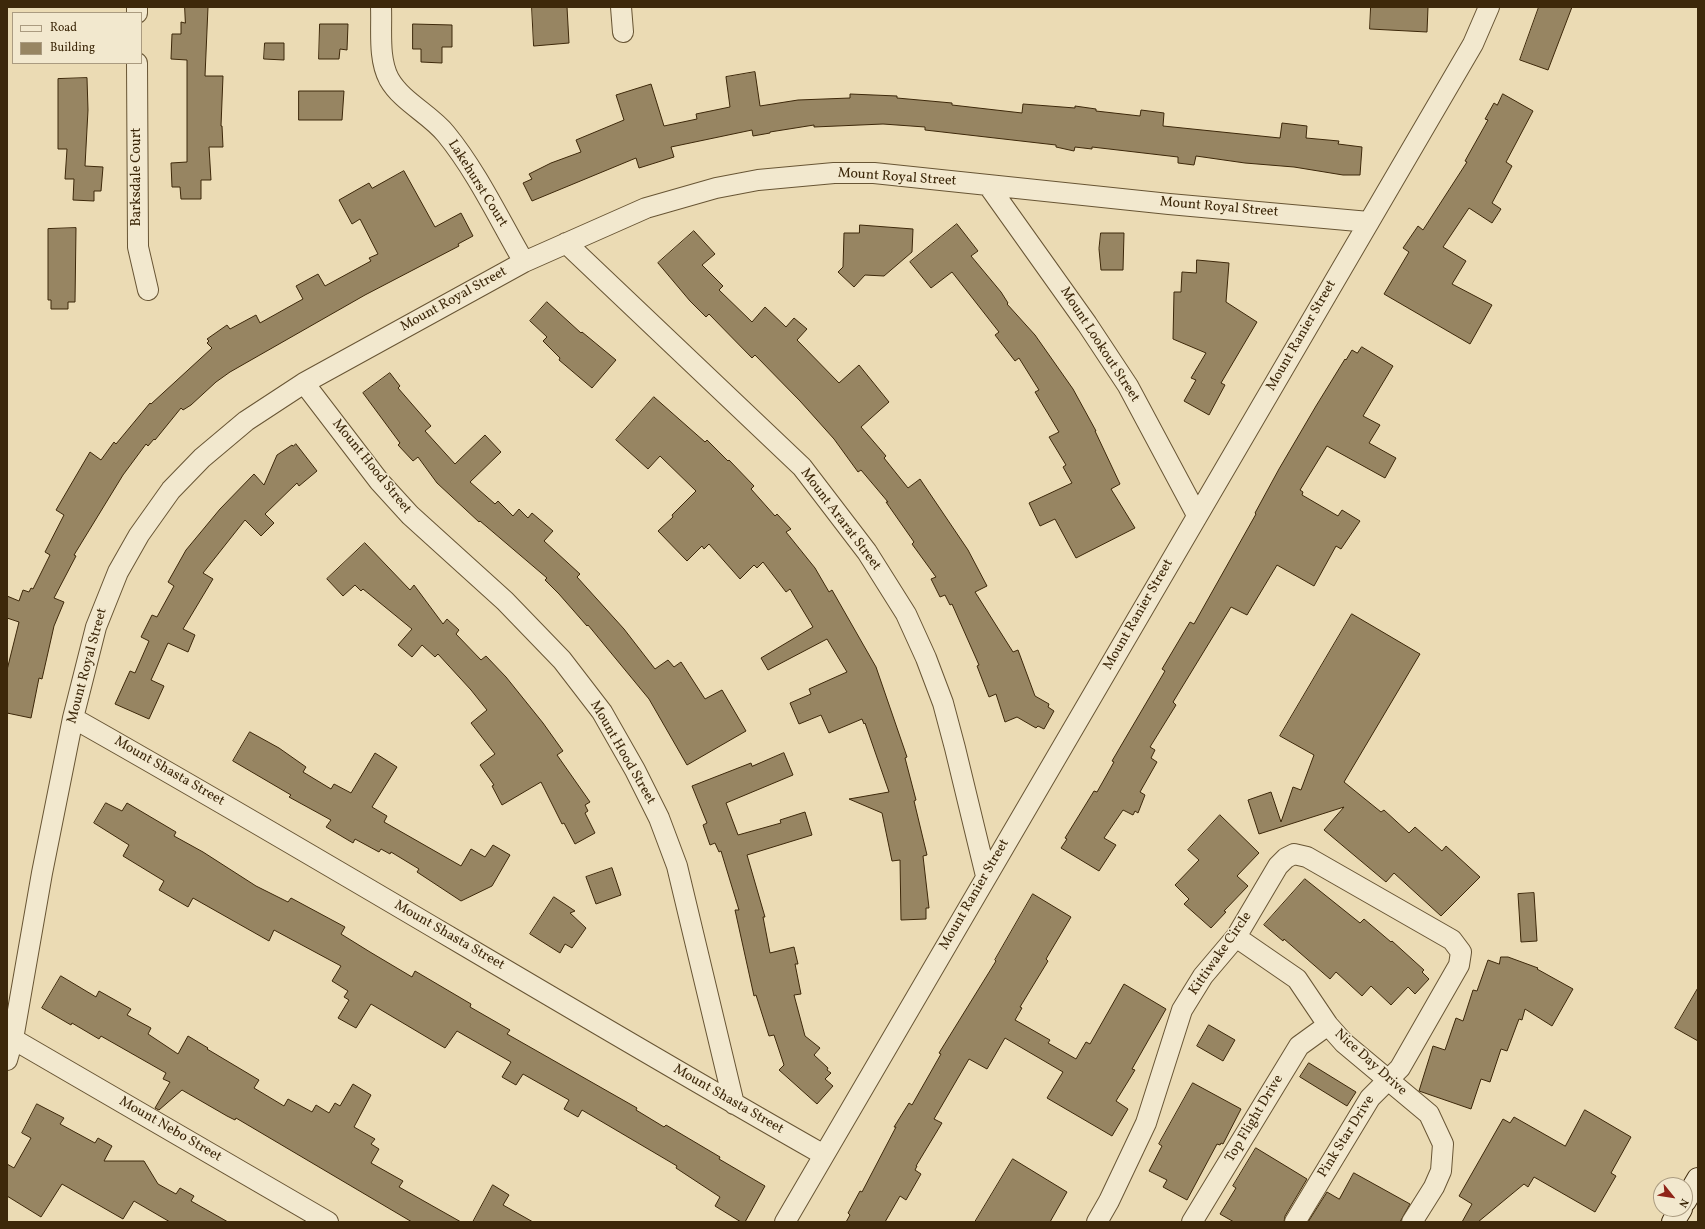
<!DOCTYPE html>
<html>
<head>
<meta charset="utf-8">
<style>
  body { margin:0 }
  #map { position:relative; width:1705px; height:1229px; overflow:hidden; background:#ebdbb4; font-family:Vollkorn,serif }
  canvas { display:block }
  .frame { position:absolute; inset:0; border:8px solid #3d280a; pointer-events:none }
  .legend { position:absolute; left:12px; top:12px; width:130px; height:52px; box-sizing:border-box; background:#f2e8ce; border:1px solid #aa9b80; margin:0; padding:5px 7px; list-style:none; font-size:12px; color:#3d280a }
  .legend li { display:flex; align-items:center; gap:8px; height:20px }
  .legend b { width:20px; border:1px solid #aa9b80 }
  .north { position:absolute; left:1653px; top:1177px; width:40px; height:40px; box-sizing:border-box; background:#f2e8ce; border:1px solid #aa9b80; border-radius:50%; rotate:120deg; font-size:11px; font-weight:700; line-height:16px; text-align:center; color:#3d280a }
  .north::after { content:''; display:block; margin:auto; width:14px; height:18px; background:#8f2418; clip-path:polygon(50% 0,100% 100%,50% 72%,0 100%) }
</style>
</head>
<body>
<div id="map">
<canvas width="1705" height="1229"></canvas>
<div class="frame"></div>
<ul class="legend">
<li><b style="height:5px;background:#f2e8ce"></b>Road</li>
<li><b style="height:11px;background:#978562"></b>Building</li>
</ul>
<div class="north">N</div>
</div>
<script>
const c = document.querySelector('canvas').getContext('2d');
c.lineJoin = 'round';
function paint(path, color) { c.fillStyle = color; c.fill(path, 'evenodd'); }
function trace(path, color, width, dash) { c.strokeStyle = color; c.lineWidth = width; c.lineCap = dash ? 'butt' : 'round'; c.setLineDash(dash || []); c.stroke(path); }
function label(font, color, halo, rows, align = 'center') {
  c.font = font + ' Vollkorn,serif'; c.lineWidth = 3; c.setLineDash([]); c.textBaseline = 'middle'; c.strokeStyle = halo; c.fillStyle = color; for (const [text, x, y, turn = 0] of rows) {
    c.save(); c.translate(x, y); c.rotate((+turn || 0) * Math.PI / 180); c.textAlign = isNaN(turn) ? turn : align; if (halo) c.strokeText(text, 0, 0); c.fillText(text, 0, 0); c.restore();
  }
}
const building = new Path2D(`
  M 185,7 L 208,7 L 205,76 L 223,76 L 221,126 L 222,126 L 223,147 L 209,147 L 211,180 L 201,180 L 201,199 L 181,199 L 180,187 L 172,187 L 171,163 L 187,162 L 187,60 L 171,59 L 172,34 L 181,34 L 181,22 L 185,23 Z
  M 532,7 L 567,7 L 569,43 L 534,46 Z
  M 1371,7 L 1428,7 L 1427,32 L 1370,29 Z
  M 1539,7 L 1572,7 L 1548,70 L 1520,60 Z
  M 320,24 L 348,24 L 347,50 L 340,49 L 339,59 L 319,59 Z
  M 413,24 L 452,25 L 452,47 L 442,47 L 442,63 L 421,62 L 421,49 L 413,49 Z
  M 265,43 L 284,43 L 284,60 L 264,59 Z
  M 755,72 L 760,106 L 798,100 L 850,98 L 850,94 L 897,96 L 897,98 L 952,103 L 952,105 L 1022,113 L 1023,104 L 1075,108 L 1075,106 L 1096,109 L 1096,111 L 1140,116 L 1141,110 L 1164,113 L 1163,126 L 1280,138 L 1282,123 L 1307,126 L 1306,138 L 1339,141 L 1338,144 L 1362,147 L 1360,175 L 1343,175 L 1294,167 L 1245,163 L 1196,156 L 1194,165 L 1178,163 L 1178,157 L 1092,147 L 1092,149 L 1075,147 L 1074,151 L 1056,147 L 1056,145 L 925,130 L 925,127 L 883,124 L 814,127 L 814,125 L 770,132 L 770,133 L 753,136 L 752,130 L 671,147 L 674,157 L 639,168 L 636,158 L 532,201 L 523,183 L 532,179 L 529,174 L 551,163 L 581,152 L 576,140 L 624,120 L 616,95 L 651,84 L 664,126 L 697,119 L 696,114 L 730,107 L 726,77 Z
  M 87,78 L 88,110 L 85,166 L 103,167 L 101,191 L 94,191 L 94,201 L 73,200 L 74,179 L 65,179 L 67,149 L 58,149 L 58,79 Z
  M 299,91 L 344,91 L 342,120 L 299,120 Z
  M 1503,94 L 1533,111 L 1506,162 L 1512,166 L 1492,203 L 1501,209 L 1492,223 L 1469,208 L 1443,247 L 1466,261 L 1452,284 L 1492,305 L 1470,344 L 1384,294 L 1409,252 L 1403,248 L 1418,226 L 1423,230 L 1467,162 L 1465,161 L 1488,120 L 1485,119 L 1494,103 L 1497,105 Z
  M 404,171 L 435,227 L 461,213 L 473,236 L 458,244 L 459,246 L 365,295 L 230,372 L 216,382 L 191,405 L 183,410 L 181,408 L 155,440 L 154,439 L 148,446 L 146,444 L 123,475 L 74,555 L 76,556 L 54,598 L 64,602 L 54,626 L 42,679 L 39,678 L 31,718 L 7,713 L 7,670 L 19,622 L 7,618 L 7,596 L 19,601 L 23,590 L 29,592 L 31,588 L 33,589 L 50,555 L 45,552 L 64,515 L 56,510 L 90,452 L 101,460 L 114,442 L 116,444 L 150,403 L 151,404 L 212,348 L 207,343 L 209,341 L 207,339 L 227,325 L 230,329 L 256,315 L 260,323 L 303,299 L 296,286 L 318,274 L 325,286 L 371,261 L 369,258 L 378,254 L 360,219 L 352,224 L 339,200 L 369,183 L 372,188 Z
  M 957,224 L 978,251 L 971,256 L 1001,292 L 1008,303 L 1007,304 L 1035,335 L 1073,389 L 1096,431 L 1095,431 L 1120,484 L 1111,489 L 1135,528 L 1076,558 L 1055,519 L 1040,526 L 1029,503 L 1072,483 L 1063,467 L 1066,465 L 1049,437 L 1059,432 L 1035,392 L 1039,390 L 1019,358 L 1015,361 L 995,335 L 999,332 L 952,272 L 931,288 L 910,262 Z
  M 860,225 L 913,229 L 912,252 L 884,276 L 865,275 L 854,287 L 838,272 L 843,267 L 844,233 L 859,233 Z
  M 76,228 L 75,302 L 68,302 L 68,309 L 51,309 L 51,300 L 48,300 L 48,229 Z
  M 694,231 L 715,254 L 702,265 L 723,286 L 719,290 L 752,322 L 765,307 L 786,327 L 794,318 L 807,329 L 797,340 L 839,383 L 859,365 L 889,402 L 861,427 L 886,456 L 884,458 L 908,488 L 920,479 L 968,550 L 987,586 L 975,592 L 1013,652 L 1018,650 L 1035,696 L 1049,704 L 1048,707 L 1054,711 L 1044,729 L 1038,726 L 1036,728 L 1017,717 L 1005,722 L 996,694 L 989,697 L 977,666 L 979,665 L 952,604 L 950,605 L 945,595 L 940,597 L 931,579 L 936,577 L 912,544 L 914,542 L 886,502 L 888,502 L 861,470 L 858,472 L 834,439 L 800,401 L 755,355 L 752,358 L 709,314 L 706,317 L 690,301 L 658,263 Z
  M 1101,233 L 1124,233 L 1123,270 L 1101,270 L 1099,249 Z
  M 1197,260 L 1229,263 L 1226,302 L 1257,322 L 1221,383 L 1225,385 L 1209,415 L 1184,401 L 1196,380 L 1191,378 L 1206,353 L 1173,339 L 1174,292 L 1181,292 L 1182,272 L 1196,273 Z
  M 547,302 L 581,333 L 582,332 L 616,360 L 592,388 L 559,360 L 560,358 L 543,341 L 547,337 L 530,321 Z
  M 1362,347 L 1393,366 L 1363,416 L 1380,425 L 1369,443 L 1396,458 L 1385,478 L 1327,446 L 1300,490 L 1303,492 L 1302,495 L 1338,516 L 1342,510 L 1360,521 L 1341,549 L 1336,546 L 1314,586 L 1277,565 L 1247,615 L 1231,607 L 1173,702 L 1176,705 L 1150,747 L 1155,750 L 1151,758 L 1157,762 L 1140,792 L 1145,795 L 1138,813 L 1135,811 L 1133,815 L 1123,810 L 1104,838 L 1116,845 L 1099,871 L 1061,848 L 1067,839 L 1065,838 L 1094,791 L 1097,792 L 1114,762 L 1112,761 L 1165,671 L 1162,669 L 1190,622 L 1194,624 L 1256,514 L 1255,513 L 1279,469 L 1316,406 L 1345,359 L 1346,360 L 1352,350 L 1357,353 Z
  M 390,373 L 400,386 L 398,388 L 431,426 L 425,431 L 455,464 L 485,435 L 501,452 L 470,482 L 495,504 L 498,501 L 513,516 L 519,509 L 528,518 L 532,513 L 553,531 L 544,541 L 580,574 L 577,577 L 624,629 L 655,669 L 668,660 L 674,667 L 681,662 L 705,699 L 722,690 L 746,731 L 687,765 L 649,699 L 588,625 L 587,626 L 559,594 L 545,580 L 547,578 L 480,521 L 479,522 L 437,483 L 418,457 L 413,461 L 398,445 L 400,443 L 363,393 Z
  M 654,397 L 705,442 L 707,440 L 728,461 L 729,460 L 754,486 L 751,489 L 775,516 L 777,514 L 791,529 L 786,532 L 815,568 L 829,592 L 832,590 L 876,667 L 907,757 L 905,758 L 916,800 L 914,801 L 927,855 L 923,856 L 929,908 L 926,908 L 926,919 L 901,920 L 900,860 L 892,861 L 882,813 L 849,799 L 889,792 L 865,723 L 864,724 L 862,719 L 829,733 L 821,715 L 799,724 L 790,703 L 811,694 L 809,689 L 847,672 L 827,639 L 768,670 L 761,658 L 813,627 L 790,589 L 786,592 L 763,562 L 757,568 L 754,565 L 740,579 L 709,544 L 704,549 L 702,546 L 687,561 L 658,531 L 673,517 L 672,515 L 696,491 L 660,456 L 648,469 L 616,440 Z
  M 296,444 L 317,471 L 299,486 L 297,483 L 265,514 L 274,523 L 261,536 L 245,520 L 203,573 L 213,579 L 183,629 L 195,635 L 188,652 L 168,643 L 151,680 L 164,686 L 149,719 L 115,704 L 130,671 L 135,673 L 149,641 L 141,637 L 152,615 L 157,617 L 174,586 L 168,582 L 186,550 L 220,509 L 254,474 L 264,485 L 277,455 L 292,445 L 293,446 Z
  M 365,543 L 410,590 L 414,585 L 443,624 L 447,619 L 459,630 L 456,634 L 481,660 L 486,656 L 506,677 L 543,723 L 563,751 L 557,755 L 590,802 L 585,805 L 588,811 L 585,813 L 595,833 L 575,844 L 564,823 L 562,824 L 541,782 L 502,805 L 492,786 L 494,785 L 480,765 L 495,754 L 471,723 L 487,710 L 471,690 L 438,654 L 435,657 L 422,645 L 412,657 L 398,645 L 412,629 L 363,589 L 361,591 L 355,585 L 343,596 L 327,579 Z
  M 1352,614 L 1420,654 L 1344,782 L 1381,812 L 1384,810 L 1409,833 L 1415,827 L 1442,851 L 1446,846 L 1480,877 L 1441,916 L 1394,873 L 1386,882 L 1324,830 L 1344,807 L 1259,834 L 1248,800 L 1271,792 L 1281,822 L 1293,787 L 1301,790 L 1314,755 L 1280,736 Z
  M 250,732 L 279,748 L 306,767 L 303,772 L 331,789 L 334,784 L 351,793 L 375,753 L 397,767 L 372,807 L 387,816 L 384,822 L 461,866 L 471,849 L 485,857 L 493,845 L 510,855 L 492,886 L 461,901 L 417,872 L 419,869 L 391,852 L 390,854 L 381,849 L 379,852 L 355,839 L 353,843 L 326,827 L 331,820 L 289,797 L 291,795 L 233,761 Z
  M 784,753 L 793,775 L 726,803 L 738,835 L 781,823 L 780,820 L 805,812 L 812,835 L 747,855 L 765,917 L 763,917 L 770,953 L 794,947 L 798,964 L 795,964 L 801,994 L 794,995 L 805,1036 L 820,1048 L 814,1055 L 828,1068 L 827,1070 L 831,1073 L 825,1079 L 833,1086 L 817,1104 L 779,1070 L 784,1065 L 774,1035 L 769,1036 L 756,995 L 754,996 L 735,910 L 739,910 L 721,851 L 719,852 L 715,843 L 710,845 L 703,825 L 707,823 L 692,786 L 751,763 L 752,766 Z
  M 106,803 L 122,811 L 127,803 L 176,832 L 174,836 L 203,852 L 256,886 L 288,902 L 291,898 L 345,927 L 341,934 L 370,952 L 412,977 L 415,971 L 471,1004 L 470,1007 L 510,1030 L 507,1034 L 637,1108 L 636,1110 L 664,1127 L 666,1125 L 720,1157 L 719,1159 L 765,1186 L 745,1222 L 741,1222 L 715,1206 L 720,1197 L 676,1168 L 677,1166 L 582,1110 L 578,1117 L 564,1109 L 569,1100 L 523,1074 L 516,1085 L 502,1077 L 511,1062 L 457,1031 L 445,1048 L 371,1004 L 356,1028 L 338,1018 L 349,1000 L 344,997 L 348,991 L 332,981 L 341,966 L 274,930 L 269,941 L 193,898 L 188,907 L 159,890 L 164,881 L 123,856 L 129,845 L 94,823 Z
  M 1220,815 L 1259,853 L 1237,876 L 1248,886 L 1224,911 L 1226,912 L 1211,928 L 1184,904 L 1189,899 L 1175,885 L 1199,860 L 1188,850 Z
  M 612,868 L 621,895 L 596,904 L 586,877 Z
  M 1305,879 L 1360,923 L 1364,919 L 1391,942 L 1392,941 L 1424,970 L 1422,972 L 1429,979 L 1415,994 L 1408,987 L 1391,1005 L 1371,986 L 1362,996 L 1336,972 L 1330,979 L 1284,939 L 1283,941 L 1264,925 Z
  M 1534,893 L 1537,941 L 1521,942 L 1518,894 Z
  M 1033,894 L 1071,917 L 1046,959 L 1048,961 L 1020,1007 L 1022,1008 L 1015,1020 L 1050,1040 L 1048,1043 L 1076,1059 L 1086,1042 L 1090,1044 L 1124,984 L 1166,1009 L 1132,1069 L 1135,1070 L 1116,1101 L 1128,1109 L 1112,1136 L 1047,1098 L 1063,1072 L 1005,1038 L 987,1069 L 969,1059 L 934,1119 L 942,1123 L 916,1166 L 917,1166 L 915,1170 L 921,1174 L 906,1200 L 900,1196 L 885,1222 L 846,1222 L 850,1215 L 848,1213 L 860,1191 L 862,1192 L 896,1127 L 894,1127 L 909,1103 L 912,1105 L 941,1054 L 939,1053 L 996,961 L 995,960 Z
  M 554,897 L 575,911 L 570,913 L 586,928 L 572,948 L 565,944 L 560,953 L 530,934 Z
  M 1501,957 L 1508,957 L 1538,968 L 1537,969 L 1573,989 L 1552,1026 L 1525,1009 L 1522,1020 L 1519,1019 L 1507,1051 L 1501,1049 L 1490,1082 L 1481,1079 L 1471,1109 L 1419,1091 L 1433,1046 L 1445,1050 L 1456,1018 L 1463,1021 L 1473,990 L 1477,991 L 1488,960 L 1499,964 Z
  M 61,976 L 96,997 L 99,991 L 131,1009 L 127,1015 L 151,1028 L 148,1034 L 178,1054 L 188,1036 L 208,1048 L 207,1049 L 259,1080 L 254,1088 L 284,1106 L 288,1099 L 312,1112 L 316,1105 L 329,1113 L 335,1103 L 340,1106 L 353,1084 L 371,1095 L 354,1127 L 375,1139 L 371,1144 L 379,1149 L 371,1163 L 403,1181 L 399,1187 L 461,1222 L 412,1222 L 236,1118 L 235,1120 L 227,1116 L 182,1090 L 159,1110 L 155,1108 L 170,1082 L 163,1079 L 166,1073 L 101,1036 L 99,1039 L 72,1023 L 71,1025 L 42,1008 Z
  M 1698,988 L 1698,1041 L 1675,1028 Z
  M 1209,1025 L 1235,1040 L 1223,1061 L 1197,1046 Z
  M 1309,1063 L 1356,1092 L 1347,1106 L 1300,1077 Z
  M 1193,1083 L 1241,1109 L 1223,1144 L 1221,1143 L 1220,1145 L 1217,1144 L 1187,1200 L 1163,1187 L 1167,1180 L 1149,1171 L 1162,1146 L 1159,1144 Z
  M 37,1104 L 64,1118 L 60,1124 L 95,1143 L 98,1138 L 112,1146 L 104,1161 L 144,1161 L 158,1184 L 176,1194 L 180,1188 L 194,1196 L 191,1201 L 228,1222 L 170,1222 L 134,1201 L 123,1219 L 62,1184 L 41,1217 L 7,1196 L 7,1164 L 14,1168 L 31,1138 L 22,1133 Z
  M 1585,1110 L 1631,1137 L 1611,1173 L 1616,1176 L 1595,1212 L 1534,1177 L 1528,1187 L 1524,1184 L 1478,1222 L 1462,1222 L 1472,1204 L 1459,1196 L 1503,1119 L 1510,1123 L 1514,1117 L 1565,1146 Z
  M 1256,1148 L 1307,1179 L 1285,1216 L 1284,1222 L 1234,1222 L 1220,1214 L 1236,1188 L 1233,1186 Z
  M 1013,1159 L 1067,1192 L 1050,1222 L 975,1222 Z
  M 1354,1173 L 1410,1204 L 1400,1222 L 1308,1222 L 1327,1192 L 1339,1199 Z
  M 493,1185 L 509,1195 L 503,1205 L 533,1222 L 473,1222 Z`);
paint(building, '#978562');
trace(building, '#3d280a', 1);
const street = new Path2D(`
  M 137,7 L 137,13
  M 381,7 C 382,30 378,58 389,79 C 402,102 430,114 446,134 C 477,172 499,219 524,262
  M 621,7 L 623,32
  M 137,63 L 138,247 L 148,290
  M 988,185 L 1087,324 L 1128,386 L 1197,515
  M 566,243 L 802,467 L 867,552 L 906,614 L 926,658 L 943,703 L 955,748 L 986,876
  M 304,383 L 379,481 L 410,515 L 505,601 L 562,660 L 602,712 L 635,770 L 659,818 L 677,866 L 734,1104
  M 73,718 C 325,860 572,1012 824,1155
  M 1236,937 L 1297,979 L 1328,1025 L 1344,1043 L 1429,1114 L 1443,1144 L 1441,1171 L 1434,1187 L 1412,1222
  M 13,1039 L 328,1222
  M 7,1060 L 13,1039 L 42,873 L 73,718 L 96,627 L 118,572 L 139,535 L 171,490 L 202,458 L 246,421 L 304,383 L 524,262 L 646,208 L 716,188 L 758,180 L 834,173 L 874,173 L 1169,204 L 1369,222
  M 785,1222 L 1473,44 L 1489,7
  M 1097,1222 L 1109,1201 L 1146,1123 L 1182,1010 L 1203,976 L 1236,937 L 1278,866 L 1286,858 L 1294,854 L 1307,857 L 1452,940 L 1461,952 L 1459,965 L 1400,1068 L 1370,1098 L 1295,1222
  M 1192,1222 L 1299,1046 L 1328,1025`);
const secondary = new Path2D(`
  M 1685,1201 L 1698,1179
  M 1673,1222 L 1681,1209`);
trace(street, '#685534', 22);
trace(secondary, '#3d280a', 24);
trace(street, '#f2e8ce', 20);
trace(secondary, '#f2e8ce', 22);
label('14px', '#3d280a', '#f2e8ce', [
  ["Barksdale Court",137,177,-90],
  ["Mount Royal Street",897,178,4],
  ["Lakehurst Court",477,184,58],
  ["Mount Royal Street",1219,208,5],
  ["Mount Royal Street",454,300,-29],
  ["Mount Ranier Street",1302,336,-60],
  ["Mount Lookout Street",1099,345,57],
  ["Mount Hood Street",371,467,51],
  ["Mount Ararat Street",840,520,53],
  ["Mount Ranier Street",1139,615,-60],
  ["Mount Royal Street",88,666,-75],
  ["Mount Hood Street",622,753,60],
  ["Mount Shasta Street",169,772,30],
  ["Mount Ranier Street",975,895,-60],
  ["Mount Shasta Street",449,936,30],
  ["Kittiwake Circle",1221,954,-55],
  ["Nice Day Drive",1370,1063,42],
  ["Mount Shasta Street",728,1100,30],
  ["Top Flight Drive",1255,1119,-59],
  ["Mount Nebo Street",170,1130,30],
  ["Pink Star Drive",1347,1137,-58]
]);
</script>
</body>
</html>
